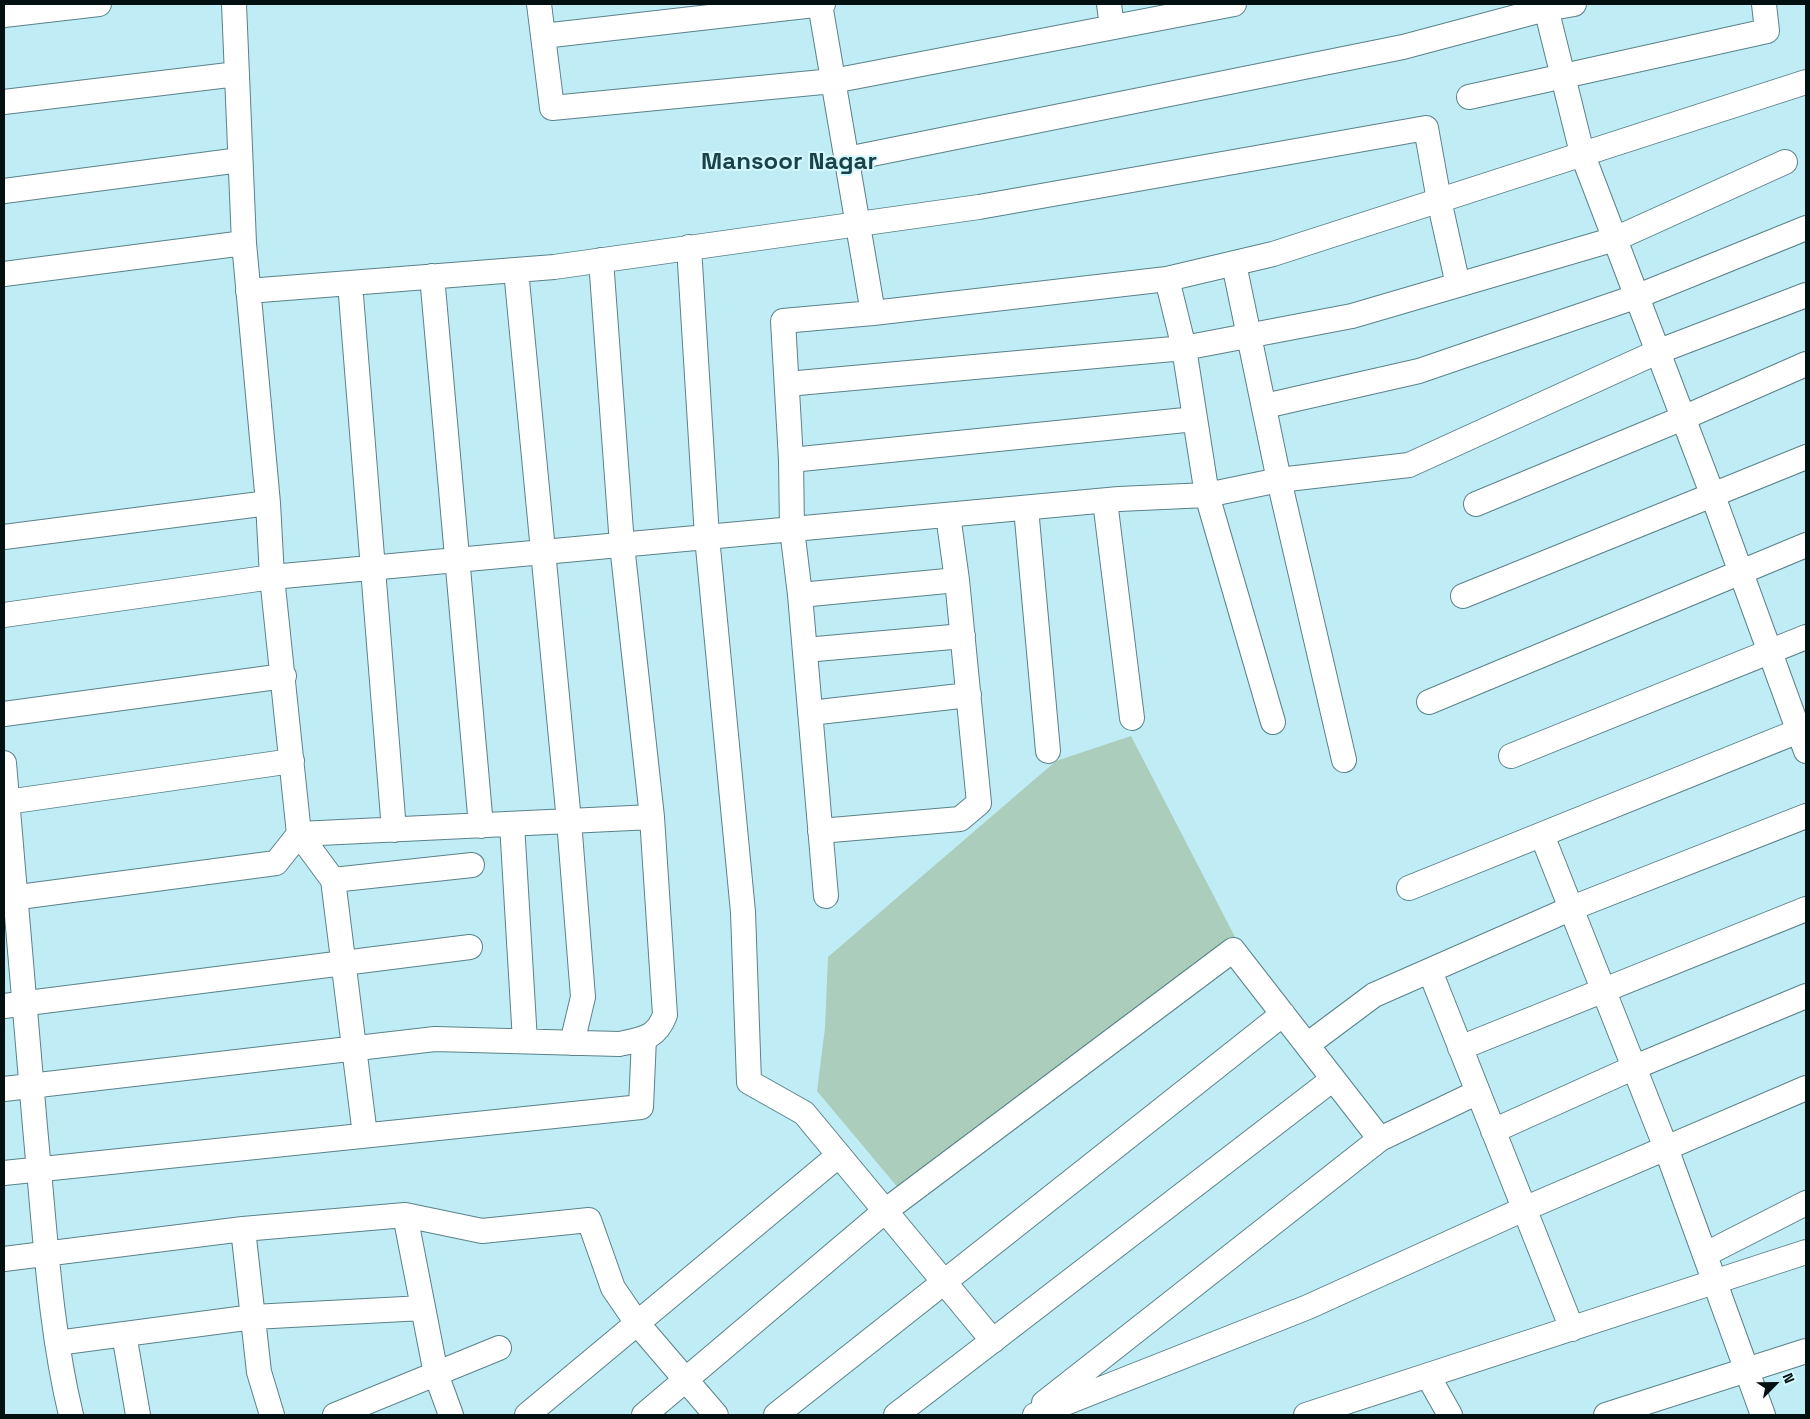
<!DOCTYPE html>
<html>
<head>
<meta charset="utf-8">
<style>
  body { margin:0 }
  #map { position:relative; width:1810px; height:1419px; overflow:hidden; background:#c0ecf5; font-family:"Space Grotesk",sans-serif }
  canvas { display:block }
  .frame { position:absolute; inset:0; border:5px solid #021012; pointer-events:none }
  .north { position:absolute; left:1750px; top:1359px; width:50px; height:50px; -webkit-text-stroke:4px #d5f8ff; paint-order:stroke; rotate:67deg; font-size:14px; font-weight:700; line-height:20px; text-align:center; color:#021012 }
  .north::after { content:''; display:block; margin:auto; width:18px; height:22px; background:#021012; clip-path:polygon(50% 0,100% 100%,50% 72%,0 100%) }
</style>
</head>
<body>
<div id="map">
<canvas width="1810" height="1419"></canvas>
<div class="frame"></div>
<div class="north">N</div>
</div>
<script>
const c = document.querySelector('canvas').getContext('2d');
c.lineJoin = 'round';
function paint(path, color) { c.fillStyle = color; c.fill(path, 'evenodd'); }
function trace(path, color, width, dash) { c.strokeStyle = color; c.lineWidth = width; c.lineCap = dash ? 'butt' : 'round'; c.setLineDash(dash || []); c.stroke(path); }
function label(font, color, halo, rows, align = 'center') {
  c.font = font + ' "Space Grotesk",sans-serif'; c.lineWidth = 4; c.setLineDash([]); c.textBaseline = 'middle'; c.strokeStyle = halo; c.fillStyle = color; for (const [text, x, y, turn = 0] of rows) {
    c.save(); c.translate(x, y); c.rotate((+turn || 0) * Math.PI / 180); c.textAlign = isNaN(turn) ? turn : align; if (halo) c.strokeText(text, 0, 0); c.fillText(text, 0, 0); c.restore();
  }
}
paint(new Path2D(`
  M 1131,736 L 1235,937 L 899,1189 L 817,1091 L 825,1028 L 828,957 L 1056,761 Z`), '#aacdbc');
const minor = new Path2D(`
  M 539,4 L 552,108 L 833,81 L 1234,4
  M 820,4 L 873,313 L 1167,279 L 1273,254 L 1806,82
  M 1109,4 L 1112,27
  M 1545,4 L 1582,153 L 1713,496 L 1806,751
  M 4,15 L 99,4
  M 543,36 L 823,4
  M 1469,97 L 1767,31 L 1764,4
  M 4,102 L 237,74
  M 847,159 L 1403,47 L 1546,9 L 1574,4
  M 4,191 L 240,160
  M 689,247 L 707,537 L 743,912 L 749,1082 L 804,1113 L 993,1341
  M 1234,264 L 1279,480 L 1344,760
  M 516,270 L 569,821 L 583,997 L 572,1043
  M 4,274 L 244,243
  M 432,276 L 481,826
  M 1167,279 L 1184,348 L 1207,495 L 1273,722
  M 350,283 L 394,830
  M 248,291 L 554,267 L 979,207 L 1426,128 L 1439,200 L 1458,285
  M 787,384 L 1184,348 L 1352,316 L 1615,239 L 1785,162
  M 1265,406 L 1419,371 L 1638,296 L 1806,228
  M 791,460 L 1195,419
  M 1105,501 L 1132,718
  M 1476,504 L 1683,418 L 1806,364
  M 1026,508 L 1048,751
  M 4,537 L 268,503
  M 800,595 L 957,580
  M 1463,596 L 1806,457
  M 4,615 L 272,577 L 1119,499 L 1207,495 L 1279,480 L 1409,465 L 1657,352 L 1806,295
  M 805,650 L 963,636
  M 1429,702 L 1806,545
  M 810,713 L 969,695
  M 4,714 L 284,676
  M 1511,756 L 1806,637
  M 4,763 C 15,896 26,1028 38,1160 C 46,1245 51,1332 71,1415
  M 7,802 L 292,761
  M 512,824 L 525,1041
  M 820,831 L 960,819 L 979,803 L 957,580 L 948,515
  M 299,834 L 652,817 L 622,545 L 601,260
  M 299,834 L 333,880 L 365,1135
  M 1542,835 L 1666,1148 L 1763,1415
  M 333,880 L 472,865
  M 1409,888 L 1806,728
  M 826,896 L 800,595 L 792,529 L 791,460 L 783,321 L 873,313
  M 4,899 L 276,863 L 299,834 L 272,577 L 268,503 L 244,243 L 234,4
  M 1430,971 L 1572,1329
  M 4,1006 L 470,947
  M 1307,1045 L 1374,995 L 1572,908 L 1806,816
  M 1460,1048 L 1806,909
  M 4,1089 L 435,1039 L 619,1044 C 642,1039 656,1039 665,1015 L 652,817
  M 1493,1131 L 1635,1067 L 1806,996
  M 4,1173 L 641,1107 L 644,1038
  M 405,1215 L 436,1374 L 451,1415
  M 243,1229 L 259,1372 L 272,1415
  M 1706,1254 L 1806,1203
  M 4,1259 L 243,1229 L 405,1215 L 482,1231 L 589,1220 L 613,1288 L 637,1323 L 716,1415
  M 124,1334 L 138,1415
  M 57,1343 L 253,1317 L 423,1308
  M 1428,1376 L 1450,1415
  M 1044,1403 L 1380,1139 L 1478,1092
  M 335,1415 L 499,1348
  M 527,1415 L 839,1155
  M 644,1415 L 885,1211 L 1233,950 L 1380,1139
  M 776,1415 L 1283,1014
  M 896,1415 L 1333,1079
  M 1035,1415 L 1308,1307 L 1524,1209 L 1806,1088
  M 1306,1415 L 1806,1252
  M 1606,1415 L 1806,1351`);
trace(minor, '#598289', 26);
trace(minor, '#fff', 24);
label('bold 24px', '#194249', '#d5f8ff', [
  ["Mansoor Nagar",789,162]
]);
</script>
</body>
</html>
